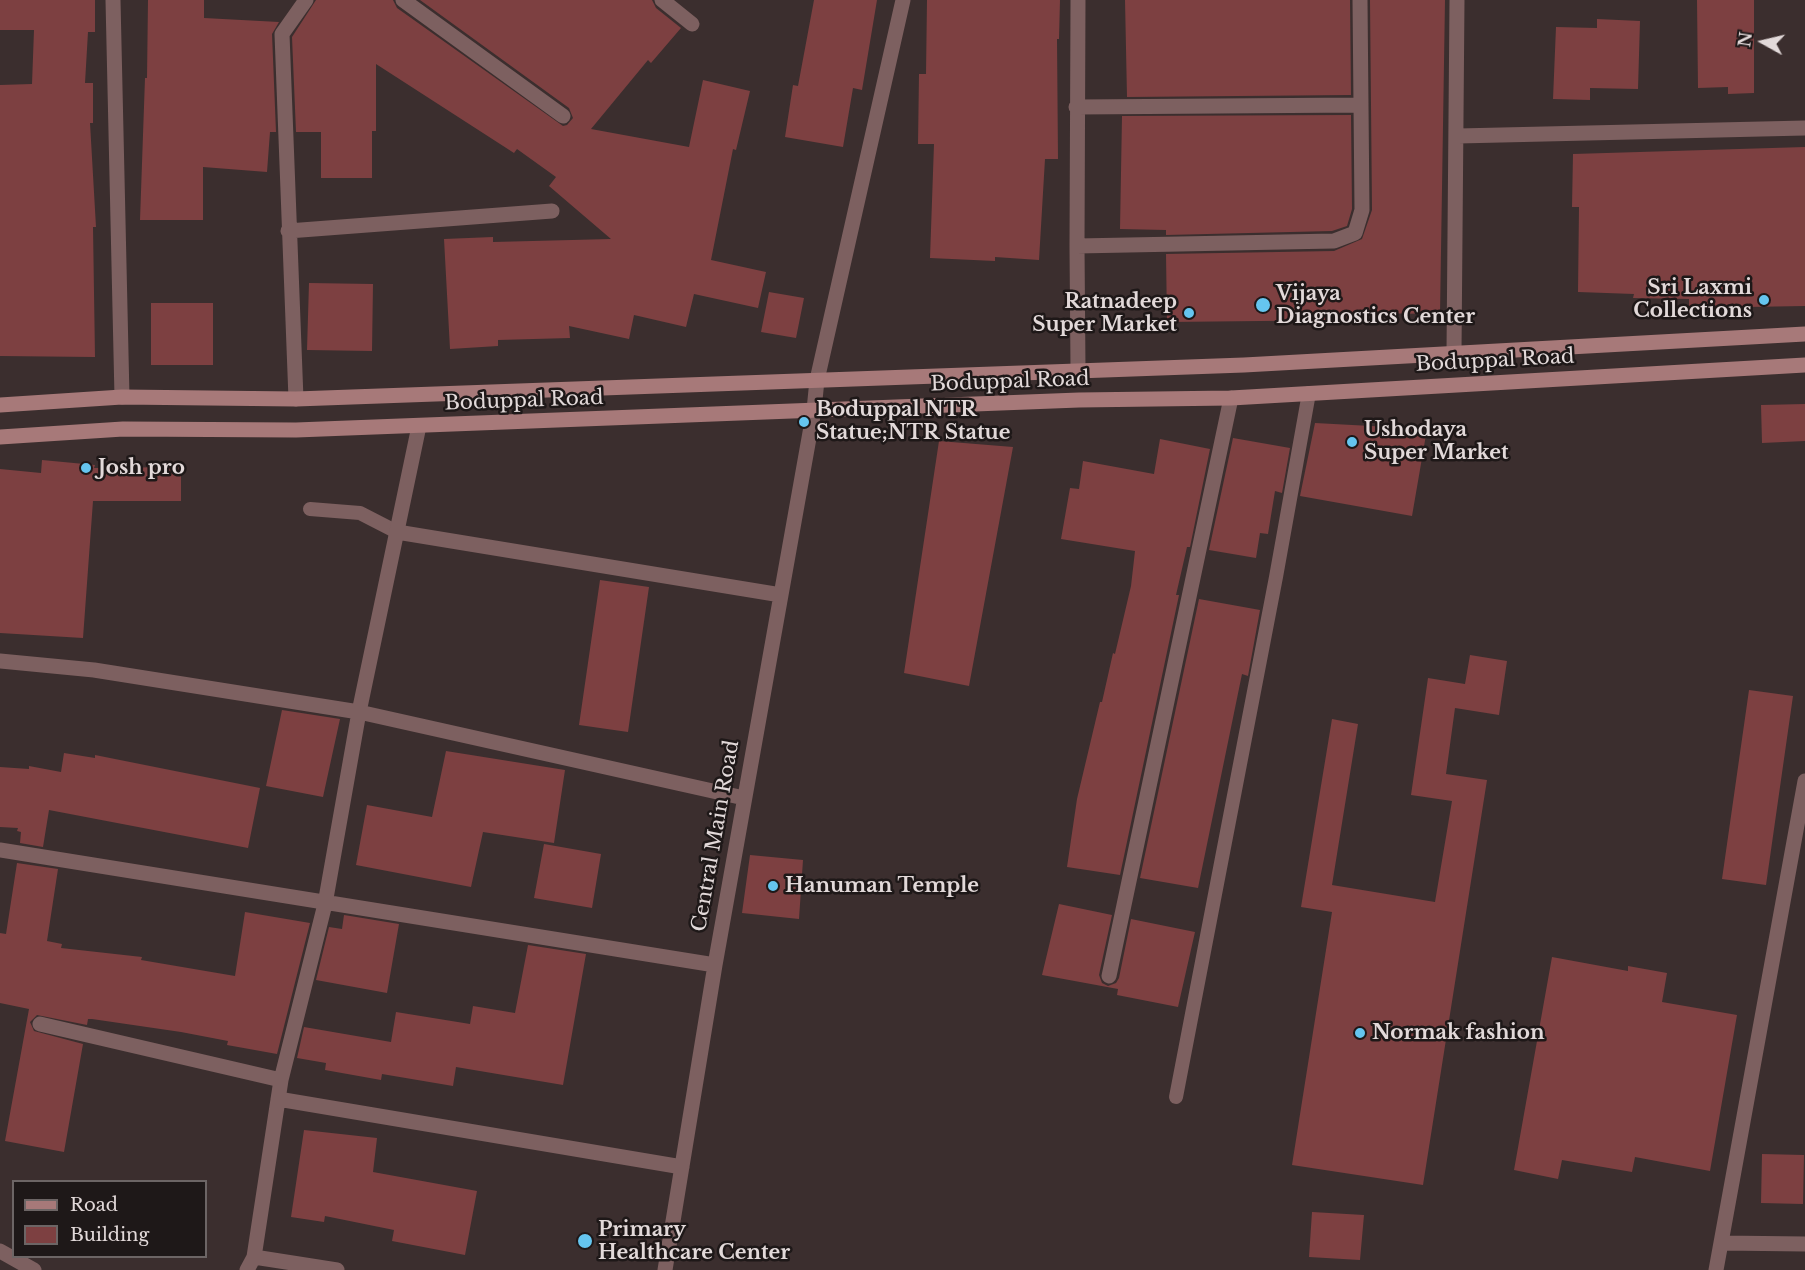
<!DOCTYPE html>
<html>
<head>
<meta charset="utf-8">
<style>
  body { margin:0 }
  #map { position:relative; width:1805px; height:1270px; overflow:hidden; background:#3b2e2e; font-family:"Libre Baskerville",serif }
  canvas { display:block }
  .legend { position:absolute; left:12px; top:1180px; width:195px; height:78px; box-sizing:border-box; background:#1e1818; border:2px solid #6c6565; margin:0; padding:8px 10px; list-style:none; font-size:18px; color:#e2d9d9 }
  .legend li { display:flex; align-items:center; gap:12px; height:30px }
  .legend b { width:30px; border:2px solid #6c6565 }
  .north { position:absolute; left:1733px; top:12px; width:60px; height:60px; -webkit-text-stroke:4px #1e1818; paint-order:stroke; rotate:278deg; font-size:16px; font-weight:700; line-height:24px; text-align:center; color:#e2d9d9 }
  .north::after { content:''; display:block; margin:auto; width:21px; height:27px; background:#e2d9d9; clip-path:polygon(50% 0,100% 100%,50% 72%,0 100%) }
</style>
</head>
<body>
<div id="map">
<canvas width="1805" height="1270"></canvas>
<ul class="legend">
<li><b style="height:8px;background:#a77979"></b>Road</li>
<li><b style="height:16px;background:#7d4041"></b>Building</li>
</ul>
<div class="north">N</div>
</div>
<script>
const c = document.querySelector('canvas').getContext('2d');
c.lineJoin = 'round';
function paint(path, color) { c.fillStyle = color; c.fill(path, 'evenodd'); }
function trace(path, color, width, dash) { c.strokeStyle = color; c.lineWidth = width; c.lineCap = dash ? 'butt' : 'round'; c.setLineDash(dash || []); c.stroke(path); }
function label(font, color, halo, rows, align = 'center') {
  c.font = font + ' "Libre Baskerville",serif'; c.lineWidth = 5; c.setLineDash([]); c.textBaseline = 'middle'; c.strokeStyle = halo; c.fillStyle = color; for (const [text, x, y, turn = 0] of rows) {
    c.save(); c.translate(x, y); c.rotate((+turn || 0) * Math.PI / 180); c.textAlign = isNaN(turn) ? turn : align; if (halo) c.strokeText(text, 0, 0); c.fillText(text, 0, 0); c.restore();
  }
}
paint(new Path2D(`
  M 0,0 L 95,0 L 95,32 L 88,32 L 85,83 L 93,83 L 93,123 L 90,123 L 96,227 L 93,227 L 95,357 L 0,356 L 0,85 L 32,84 L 34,30 L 0,30 Z
  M 148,0 L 204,0 L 204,18 L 279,22 L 272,34 L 276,132 L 270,132 L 267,172 L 203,167 L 203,220 L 140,220 L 145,78 L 147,78 Z
  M 316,0 L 393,0 L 397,8 L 563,126 L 567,125 L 573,118 L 569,108 L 420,0 L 652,0 L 656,8 L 681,28 L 651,63 L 648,60 L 591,129 L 689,147 L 703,80 L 750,91 L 736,150 L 733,149 L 711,260 L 766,272 L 758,308 L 694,294 L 686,327 L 634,315 L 629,339 L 569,326 L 570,338 L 498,340 L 498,346 L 450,349 L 444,239 L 493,237 L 493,242 L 611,239 L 549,186 L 556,177 L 517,149 L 514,153 L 376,64 L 376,131 L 372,131 L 372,178 L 321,178 L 321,132 L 296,132 L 292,37 Z
  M 814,0 L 877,0 L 862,90 L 853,88 L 843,147 L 785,137 L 793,85 L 798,86 Z
  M 927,0 L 1060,0 L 1059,39 L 1057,39 L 1058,159 L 1045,159 L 1039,260 L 995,257 L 995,261 L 930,258 L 934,144 L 918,144 L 919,74 L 926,74 Z
  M 1125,0 L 1350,0 L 1351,95 L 1127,97 Z
  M 1370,0 L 1445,0 L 1440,314 L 1358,313 L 1357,320 L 1167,322 L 1166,254 L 1334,251 L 1362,239 L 1372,210 Z
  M 1697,0 L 1754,0 L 1754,93 L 1728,94 L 1728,87 L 1698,88 Z
  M 1597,19 L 1640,21 L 1638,89 L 1590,88 L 1590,100 L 1553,99 L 1556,27 L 1597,28 Z
  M 1351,115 L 1352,209 L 1347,226 L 1332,231 L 1166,235 L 1166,230 L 1120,229 L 1122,116 Z
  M 1805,147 L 1805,306 L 1689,308 L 1689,299 L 1633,298 L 1634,294 L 1578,292 L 1579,207 L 1572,207 L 1573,154 Z
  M 309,283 L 373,284 L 372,351 L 307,350 Z
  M 769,292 L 804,298 L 796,338 L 761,332 Z
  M 151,303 L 213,303 L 213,365 L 151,365 Z
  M 1805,404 L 1805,441 L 1762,443 L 1761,405 Z
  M 1315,423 L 1427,429 L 1412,516 L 1300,496 Z
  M 1233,438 L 1290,448 L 1282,493 L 1275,491 L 1268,534 L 1260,533 L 1256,558 L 1209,550 Z
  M 1160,439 L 1210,449 L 1190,547 L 1187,547 L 1176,595 L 1179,595 L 1120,875 L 1067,867 L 1077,799 L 1100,702 L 1102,702 L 1113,653 L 1115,654 L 1131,586 L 1135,551 L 1061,539 L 1070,488 L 1079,489 L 1083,461 L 1154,474 Z
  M 939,441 L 1013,447 L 969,686 L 904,673 Z
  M 42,460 L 95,465 L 94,468 L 181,467 L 181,501 L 93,501 L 83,638 L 0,633 L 0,469 L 41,473 Z
  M 600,580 L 649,587 L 628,732 L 579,725 Z
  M 1199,599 L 1260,610 L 1248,676 L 1242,674 L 1198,888 L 1140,878 Z
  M 1470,655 L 1507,661 L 1499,715 L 1455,708 L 1446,774 L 1487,780 L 1423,1185 L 1292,1165 L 1332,912 L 1301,907 L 1332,719 L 1358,724 L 1332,885 L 1435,902 L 1452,801 L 1411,795 L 1428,678 L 1465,684 Z
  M 1749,690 L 1793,696 L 1766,885 L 1722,879 Z
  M 282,710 L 340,719 L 323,797 L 266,786 Z
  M 446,751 L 565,770 L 554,843 L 483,832 L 471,887 L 356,865 L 367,805 L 432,817 Z
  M 64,753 L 95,758 L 95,755 L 260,788 L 248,848 L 49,810 L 43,847 L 20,843 L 21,832 L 17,831 L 18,828 L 0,827 L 0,767 L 29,769 L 29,766 L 61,772 Z
  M 544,844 L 601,854 L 592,908 L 534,898 Z
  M 750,855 L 803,860 L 799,919 L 742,913 Z
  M 17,863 L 58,869 L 47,941 L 62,944 L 61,948 L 142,957 L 141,960 L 235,976 L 245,912 L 310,923 L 277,1054 L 227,1045 L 228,1041 L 181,1032 L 92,1019 L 88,1019 L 87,1025 L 37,1015 L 30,1022 L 34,1031 L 83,1044 L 64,1152 L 5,1141 L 29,1009 L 0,1003 L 0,933 L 6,934 Z
  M 1059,904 L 1112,915 L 1099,975 L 1102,983 L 1108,986 L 1116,983 L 1119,978 L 1131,919 L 1195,932 L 1178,1007 L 1117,995 L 1118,989 L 1042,975 Z
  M 344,915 L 399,924 L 387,993 L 316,980 L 329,927 L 342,929 Z
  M 528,945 L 586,954 L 563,1085 L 456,1067 L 453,1086 L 382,1074 L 381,1080 L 325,1070 L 326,1063 L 297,1058 L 304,1027 L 391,1042 L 396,1012 L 470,1024 L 473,1006 L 515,1013 Z
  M 1552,957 L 1628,971 L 1628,966 L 1667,973 L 1662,1002 L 1737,1015 L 1710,1171 L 1635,1157 L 1632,1172 L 1562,1160 L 1558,1179 L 1514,1170 Z
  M 304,1130 L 377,1138 L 373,1172 L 477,1191 L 465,1255 L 392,1241 L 394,1230 L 325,1216 L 324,1222 L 291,1217 Z
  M 1762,1154 L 1804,1155 L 1803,1204 L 1761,1203 Z
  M 1312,1212 L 1364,1215 L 1360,1260 L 1309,1257 Z`), '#7d4041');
trace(new Path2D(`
  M 310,509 L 360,513 L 397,532
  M 1176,1097 L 1276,577 L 1309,393`), '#7d6060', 14);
trace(new Path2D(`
  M 113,0 L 122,397
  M 403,0 L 563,116
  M 662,0 L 692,24
  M 1078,0 L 1077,246 L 1334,241 L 1355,233 L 1362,210 L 1360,0
  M 1076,107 L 1361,105
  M 1458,136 L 1805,128
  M 288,231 L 552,211
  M 1077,246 L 1078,369
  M 1454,352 L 1457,0
  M 296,399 L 282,34 L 306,0
  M 397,532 L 781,595
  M 0,661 L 94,670 L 359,712 L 744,798
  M 0,850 L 715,965
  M 1109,976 L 1231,398
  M 40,1024 L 281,1080
  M 278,1099 L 682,1167
  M 1722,1243 L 1805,1244
  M 0,1251 L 34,1270
  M 254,1257 L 337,1270
  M 247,1270 L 254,1257 L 281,1080 L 325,904 L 359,712 L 419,426
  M 665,1270 L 715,965 L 814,410 L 817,380 L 903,0
  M 1716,1270 L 1805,781`), '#7d6060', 15);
trace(new Path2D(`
  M 0,405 L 122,397 L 296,399 L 1244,365 L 1805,334
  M 0,437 L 123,429 L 296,430 L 1079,400 L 1231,398 L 1805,365`), '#a77979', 15);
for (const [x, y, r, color] of [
  [1764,300,6,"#65c5ef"],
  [1263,305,8,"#65c5ef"],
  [1189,313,6,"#65c5ef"],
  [804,422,6,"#65c5ef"],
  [1352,442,6,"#65c5ef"],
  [86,468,6,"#65c5ef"],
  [773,886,6,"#65c5ef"],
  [1360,1033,6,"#65c5ef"],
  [585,1241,8,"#65c5ef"]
]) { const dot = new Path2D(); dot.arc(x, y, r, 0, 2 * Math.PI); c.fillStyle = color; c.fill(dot); trace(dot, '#1e1818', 2); }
label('bold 20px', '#e2d9d9', '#1e1818', [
  ["Sri Laxmi",1752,288,"right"],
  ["Collections",1752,311,"right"],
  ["Vijaya",1276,294],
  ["Diagnostics Center",1276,317],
  ["Ratnadeep",1177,302,"right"],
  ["Super Market",1177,325,"right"],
  ["Boduppal NTR",816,410],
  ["Statue;NTR Statue",816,433],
  ["Ushodaya",1364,430],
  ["Super Market",1364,453],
  ["Josh pro",98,468],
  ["Hanuman Temple",785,886],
  ["Normak fashion",1372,1033],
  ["Primary",598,1230],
  ["Healthcare Center",598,1253]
], 'left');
label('20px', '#e2d9d9', '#1e1818', [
  ["Boduppal Road",1495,361,-3],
  ["Boduppal Road",1010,382,-2],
  ["Boduppal Road",524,401,-2],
  ["Central Main Road",716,836,-80]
]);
</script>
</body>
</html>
